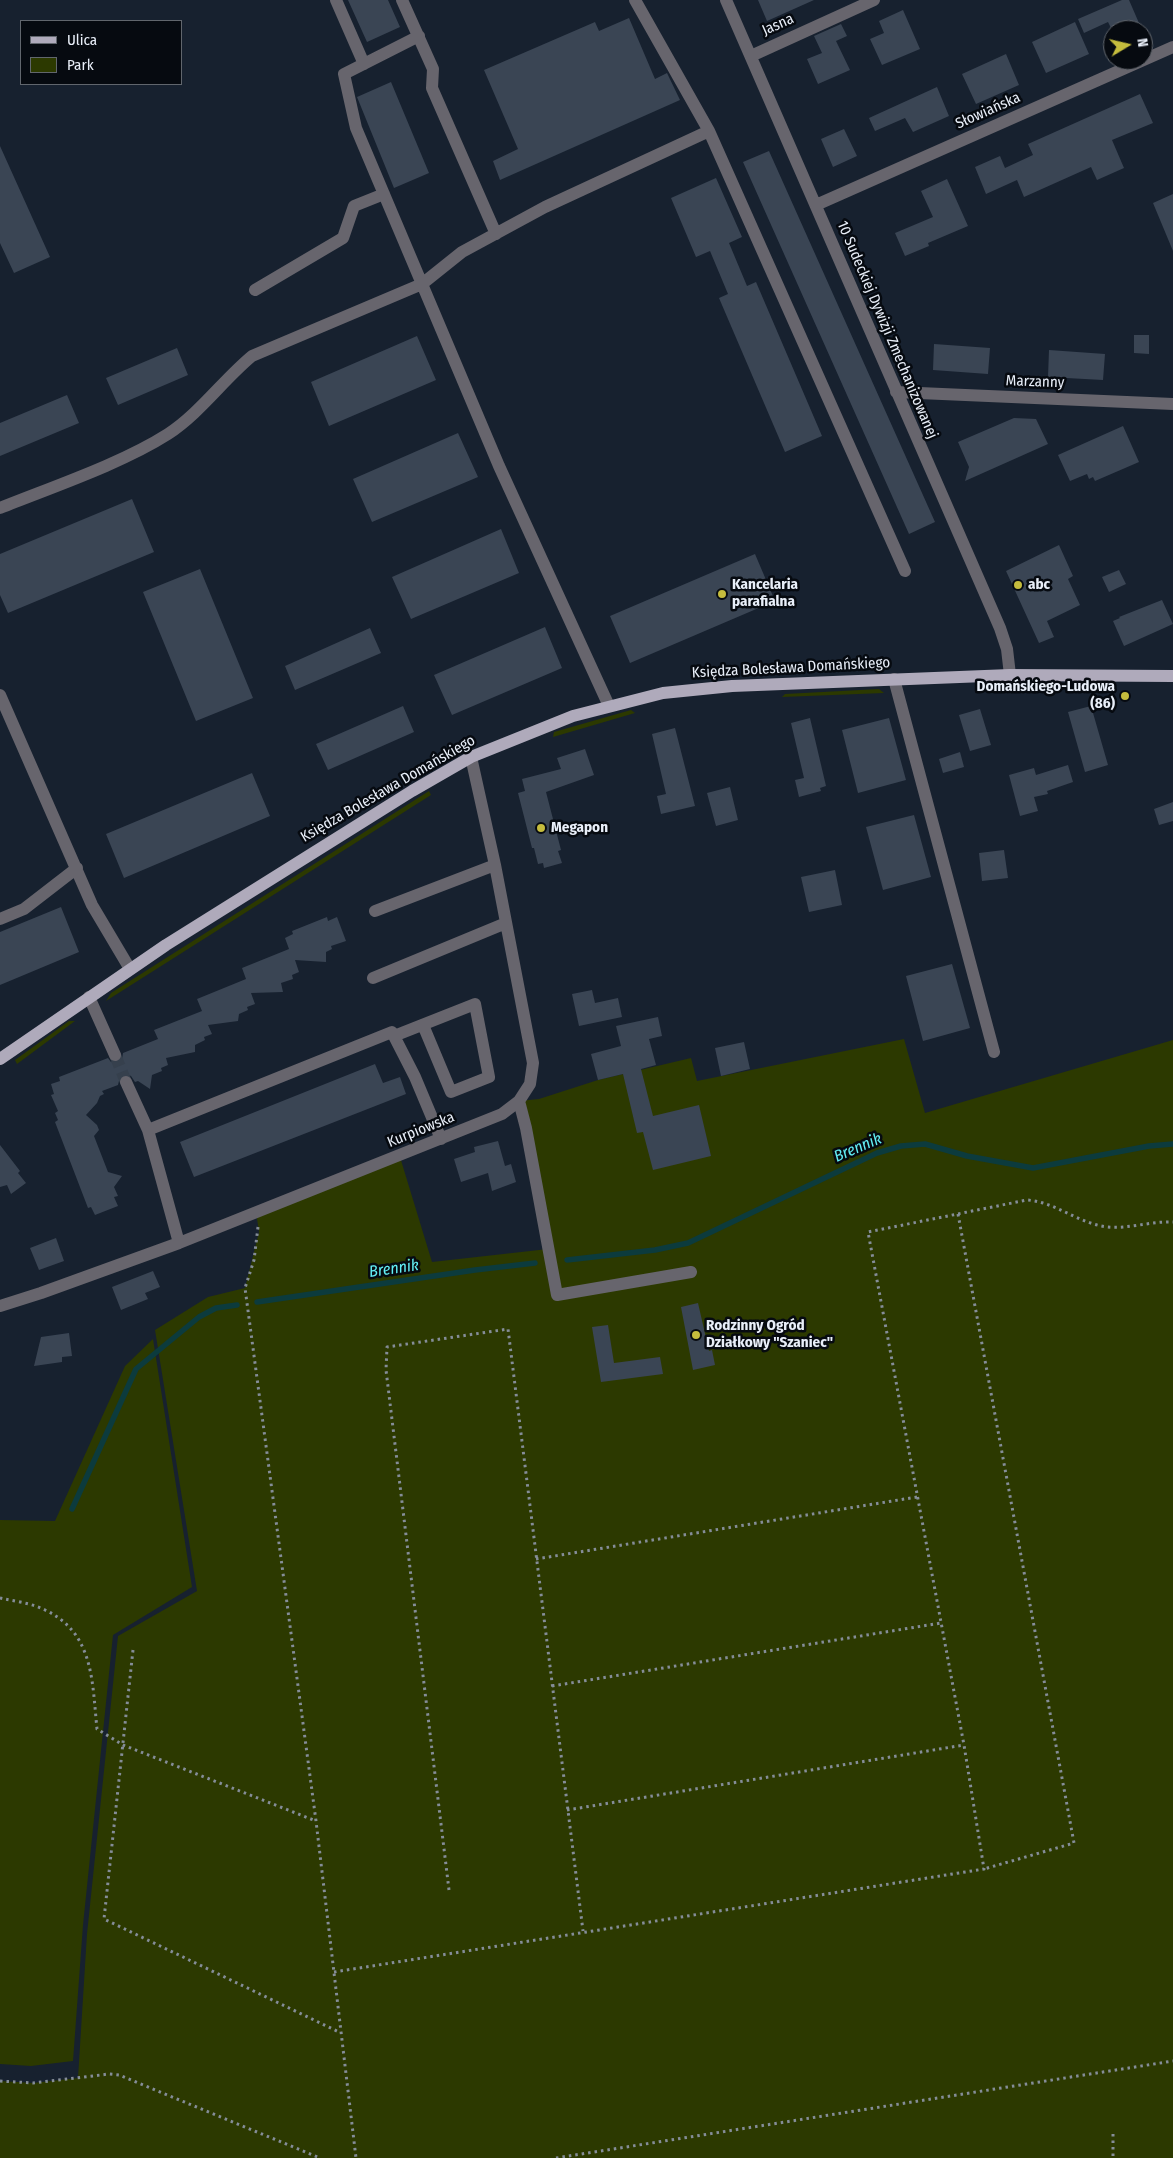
<!DOCTYPE html>
<html>
<head>
<meta charset="utf-8">
<style>
  body { margin:0 }
  #map { position:relative; width:1173px; height:2158px; overflow:hidden; background:#17212f; font-family:"Fira Sans Condensed",sans-serif }
  canvas { display:block }
  .legend { position:absolute; left:20px; top:20px; width:162px; height:65px; box-sizing:border-box; background:#060a10; border:1px solid #61666d; margin:0; padding:6px 9px; list-style:none; font-size:15px; color:#e9eff9 }
  .legend li { display:flex; align-items:center; gap:10px; height:25px }
  .legend b { width:25px; border:1px solid #61666d }
  .north { position:absolute; left:1103px; top:20px; width:50px; height:50px; box-sizing:border-box; background:#060a10; border:1px solid #61666d; border-radius:50%; rotate:81deg; font-size:14px; font-weight:700; line-height:20px; text-align:center; color:#e9eff9 }
  .north::after { content:''; display:block; margin:auto; width:18px; height:22px; background:#c5bc3d; clip-path:polygon(50% 0,100% 100%,50% 72%,0 100%) }
</style>
</head>
<body>
<div id="map">
<canvas width="1173" height="2158"></canvas>
<ul class="legend">
<li><b style="height:6px;background:#afaabb"></b>Ulica</li>
<li><b style="height:14px;background:#2c3900"></b>Park</li>
</ul>
<div class="north">N</div>
</div>
<script>
const c = document.querySelector('canvas').getContext('2d');
c.lineJoin = 'round';
function paint(path, color) { c.fillStyle = color; c.fill(path, 'evenodd'); }
function trace(path, color, width, dash) { c.strokeStyle = color; c.lineWidth = width; c.lineCap = dash ? 'butt' : 'round'; c.setLineDash(dash || []); c.stroke(path); }
function label(font, color, halo, rows, align = 'center') {
  c.font = font + ' "Fira Sans Condensed",sans-serif'; c.lineWidth = 5; c.setLineDash([]); c.textBaseline = 'middle'; c.strokeStyle = halo; c.fillStyle = color; for (const [text, x, y, turn = 0] of rows) {
    c.save(); c.translate(x, y); c.rotate((+turn || 0) * Math.PI / 180); c.textAlign = isNaN(turn) ? turn : align; if (halo) c.strokeText(text, 0, 0); c.fillText(text, 0, 0); c.restore();
  }
}
paint(new Path2D(`
  M 879,689 L 884,693 L 782,697 L 785,694 Z
  M 631,710 L 635,713 L 553,737 L 554,732 Z
  M 429,791 L 431,795 L 106,1001 L 111,993 Z
  M 69,1021 L 75,1021 L 17,1064 L 15,1060 Z
  M 904,1039 L 925,1113 L 1173,1040 L 1173,2158 L 0,2158 L 0,2081 L 33,2083 L 78,2078 L 87,1934 L 118,1636 L 197,1591 L 155,1330 L 208,1297 L 245,1288 L 259,1232 L 256,1212 L 400,1157 L 432,1262 L 548,1249 L 519,1101 L 539,1099 L 598,1080 L 691,1058 L 697,1081 Z
  M 153,1339 L 192,1587 L 113,1635 L 83,1925 L 73,2061 L 31,2066 L 0,2064 L 0,1520 L 55,1521 L 125,1366 Z`), '#2c3900');
trace(new Path2D(`
  M 567,1260 L 655,1250 L 688,1243 L 877,1153 L 901,1146 L 925,1144 L 967,1156 L 1033,1168 L 1149,1146 L 1173,1144
  M 257,1302 L 475,1270 L 535,1263
  M 72,1509 L 136,1369 L 199,1317 L 216,1308 L 237,1305`), '#0c3b3d', 5.5);
paint(new Path2D(`
  M 348,0 L 388,0 L 400,27 L 367,42 Z
  M 758,0 L 814,0 L 767,21 Z
  M 1122,0 L 1129,0 L 1142,30 L 1112,30 L 1108,22 L 1084,33 L 1078,19 Z
  M 903,10 L 920,49 L 882,65 L 870,39 L 884,33 L 879,21 Z
  M 629,18 L 655,79 L 667,73 L 680,100 L 500,180 L 493,161 L 518,149 L 484,70 L 595,22 L 599,31 Z
  M 1075,22 L 1089,54 L 1046,73 L 1032,42 Z
  M 841,24 L 847,36 L 836,41 L 850,70 L 818,84 L 807,59 L 822,53 L 814,36 Z
  M 1006,54 L 1019,85 L 976,104 L 962,74 Z
  M 391,82 L 429,173 L 394,188 L 357,97 Z
  M 937,87 L 949,116 L 913,132 L 905,118 L 875,131 L 869,118 Z
  M 1140,94 L 1153,123 L 1112,140 L 1124,168 L 1097,180 L 1091,167 L 1024,197 L 1017,180 L 986,194 L 975,167 L 1000,156 L 1005,168 L 1033,155 L 1028,144 Z
  M 844,129 L 857,156 L 833,167 L 821,139 Z
  M 0,146 L 50,257 L 14,273 L 0,243 Z
  M 769,151 L 935,522 L 909,534 L 743,162 Z
  M 716,178 L 742,237 L 729,243 L 747,286 L 756,282 L 822,436 L 785,452 L 719,298 L 728,294 L 710,251 L 696,257 L 671,198 Z
  M 947,179 L 968,226 L 928,243 L 929,246 L 905,256 L 895,233 L 933,217 L 921,191 Z
  M 1173,194 L 1173,251 L 1153,203 Z
  M 1134,335 L 1149,335 L 1149,354 L 1134,353 Z
  M 417,336 L 436,380 L 329,426 L 311,382 Z
  M 934,344 L 990,348 L 988,374 L 933,370 Z
  M 177,348 L 188,375 L 118,405 L 106,378 Z
  M 1049,350 L 1105,354 L 1103,380 L 1048,377 Z
  M 67,395 L 79,423 L 0,456 L 0,423 Z
  M 1014,418 L 1036,419 L 1048,444 L 965,481 L 969,467 L 958,442 Z
  M 1123,426 L 1139,462 L 1095,481 L 1093,477 L 1089,479 L 1087,474 L 1070,481 L 1058,455 Z
  M 458,433 L 478,477 L 372,522 L 353,479 Z
  M 132,499 L 154,552 L 8,613 L 0,595 L 0,554 Z
  M 501,529 L 519,573 L 411,619 L 392,577 Z
  M 1059,545 L 1073,576 L 1068,579 L 1080,605 L 1047,621 L 1054,637 L 1039,643 L 1006,571 Z
  M 755,554 L 775,601 L 630,663 L 610,616 Z
  M 200,569 L 253,698 L 196,721 L 143,592 Z
  M 1119,570 L 1126,584 L 1109,592 L 1102,577 Z
  M 1162,600 L 1173,624 L 1124,646 L 1113,621 L 1120,618 L 1119,617 Z
  M 545,627 L 562,668 L 452,715 L 434,675 Z
  M 370,628 L 381,653 L 295,690 L 285,666 Z
  M 403,706 L 414,732 L 328,770 L 316,744 Z
  M 1091,706 L 1108,765 L 1085,772 L 1068,712 Z
  M 980,709 L 991,745 L 970,751 L 959,715 Z
  M 810,718 L 826,786 L 820,788 L 821,791 L 799,797 L 795,780 L 804,778 L 791,723 Z
  M 889,718 L 906,780 L 858,793 L 842,730 Z
  M 675,728 L 695,806 L 661,814 L 657,796 L 666,794 L 652,734 Z
  M 585,749 L 594,775 L 546,792 L 561,850 L 558,851 L 562,863 L 544,868 L 543,863 L 538,864 L 534,848 L 532,848 L 518,793 L 525,791 L 522,779 L 561,769 L 557,758 Z
  M 960,752 L 964,767 L 943,773 L 939,759 Z
  M 1068,765 L 1073,782 L 1047,791 L 1048,794 L 1034,797 L 1038,811 L 1020,816 L 1009,775 L 1034,768 L 1036,775 Z
  M 252,773 L 270,816 L 124,878 L 106,834 Z
  M 730,787 L 738,820 L 716,826 L 707,793 Z
  M 1173,802 L 1173,821 L 1159,825 L 1154,809 Z
  M 914,815 L 931,877 L 883,890 L 866,827 Z
  M 1004,850 L 1008,878 L 982,881 L 979,853 Z
  M 835,870 L 842,905 L 809,912 L 801,877 Z
  M 61,907 L 79,952 L 0,985 L 0,932 Z
  M 327,917 L 328,921 L 337,917 L 346,941 L 331,946 L 332,949 L 326,952 L 326,962 L 295,960 L 299,972 L 292,975 L 293,979 L 281,983 L 283,992 L 251,993 L 255,1004 L 247,1007 L 248,1010 L 239,1014 L 238,1021 L 208,1025 L 212,1034 L 204,1037 L 205,1040 L 195,1045 L 195,1052 L 166,1058 L 168,1065 L 161,1068 L 162,1071 L 152,1075 L 150,1089 L 138,1081 L 135,1082 L 131,1076 L 126,1074 L 120,1077 L 118,1085 L 102,1091 L 104,1094 L 100,1096 L 97,1103 L 86,1115 L 97,1125 L 99,1130 L 94,1136 L 108,1172 L 122,1176 L 114,1187 L 118,1196 L 114,1197 L 118,1206 L 95,1215 L 91,1207 L 88,1208 L 55,1122 L 58,1120 L 55,1113 L 58,1111 L 51,1095 L 54,1094 L 51,1084 L 60,1081 L 59,1077 L 108,1058 L 111,1062 L 118,1063 L 122,1059 L 123,1053 L 158,1039 L 154,1030 L 202,1011 L 197,999 L 246,979 L 242,968 L 289,949 L 285,938 L 293,934 L 292,931 Z
  M 952,964 L 970,1028 L 923,1041 L 906,976 Z
  M 592,990 L 595,1003 L 618,998 L 622,1017 L 579,1026 L 572,994 Z
  M 658,1017 L 662,1036 L 649,1039 L 656,1065 L 641,1069 L 653,1116 L 699,1105 L 711,1156 L 653,1170 L 643,1132 L 637,1133 L 623,1074 L 598,1080 L 591,1054 L 621,1046 L 616,1026 Z
  M 744,1042 L 750,1069 L 721,1076 L 715,1048 Z
  M 375,1064 L 383,1083 L 400,1077 L 406,1094 L 194,1177 L 180,1142 Z
  M 498,1141 L 505,1166 L 511,1164 L 516,1182 L 492,1191 L 488,1173 L 461,1182 L 454,1159 L 475,1152 L 474,1147 Z
  M 0,1145 L 20,1171 L 18,1173 L 26,1183 L 11,1194 L 7,1185 L 0,1187 Z
  M 56,1238 L 64,1261 L 39,1270 L 30,1248 Z
  M 153,1271 L 160,1287 L 145,1293 L 148,1299 L 121,1310 L 112,1287 Z
  M 698,1303 L 709,1351 L 712,1350 L 715,1365 L 693,1370 L 681,1307 Z
  M 608,1325 L 614,1363 L 660,1357 L 663,1374 L 601,1382 L 592,1327 Z
  M 69,1333 L 72,1356 L 62,1357 L 62,1362 L 34,1366 L 41,1337 Z`), '#3a4554');
trace(new Path2D(`
  M 115,1055 L 126,1082`), '#36404d', 12, [12, 6]);
trace(new Path2D(`
  M 958,1214 L 1074,1843 L 984,1869
  M 258,1227 L 254,1260 L 245,1288 L 316,1821 L 356,2158
  M 536,1559 L 917,1497
  M 0,1598 C 14,1601 31,1603 45,1610 C 94,1633 92,1681 97,1729 L 123,1745 L 316,1821
  M 133,1650 L 104,1919 L 341,2033
  M 552,1686 L 941,1623
  M 567,1810 L 964,1745
  M 449,1890 L 386,1370 L 387,1347 L 508,1329 L 583,1931
  M 334,1972 L 984,1869 L 964,1745 L 868,1232 L 1027,1200 C 1056,1202 1079,1224 1108,1227 C 1129,1229 1151,1221 1173,1222
  M 0,2081 L 33,2083 L 109,2074 L 119,2075 L 320,2158
  M 1113,2134 L 1113,2158
  M 556,2158 L 1173,2061`), '#858d98', 3, [2.5, 4]);
trace(new Path2D(`
  M 336,0 L 364,64
  M 402,0 L 433,69 L 432,88 L 496,234
  M 635,0 L 709,131
  M 726,0 L 1000,628 L 1007,649 L 1010,675
  M 419,36 L 344,74 L 356,128 L 422,284 L 462,252 L 545,207 L 709,131 L 905,571
  M 751,56 L 874,0
  M 816,205 L 1173,47
  M 255,290 L 343,238 L 354,206 L 384,194
  M 896,392 L 1173,404
  M 0,508 C 52,487 121,464 168,434 C 200,413 223,380 252,356 L 422,284 L 499,466 L 609,706
  M 894,679 L 994,1052
  M 0,695 L 92,905 L 130,969
  M 375,911 L 495,865
  M 0,919 L 24,909 L 77,868
  M 373,978 L 506,923
  M 89,997 L 115,1055
  M 394,1036 L 475,1004 L 489,1077 L 451,1092 L 423,1025
  M 126,1082 L 148,1130
  M 519,1101 L 526,1128 L 557,1295 L 691,1272
  M 179,1243 L 148,1130 L 392,1032 L 415,1077 L 441,1139
  M 0,1306 L 41,1293 L 179,1243 L 502,1114 L 519,1101 L 530,1084 L 533,1063 L 495,865 L 471,757`), '#67656d', 12);
trace(new Path2D(`
  M 0,1059 L 166,945 L 412,791 L 471,757 L 573,716 L 663,693 L 732,686 L 1010,675 L 1173,676`), '#afaabb', 12);
for (const [x, y, r, color] of [
  [1018,585,5,"#c5bc3d"],
  [722,594,5,"#c5bc3d"],
  [1125,696,5,"#c5bc3d"],
  [541,828,5,"#c5bc3d"],
  [696,1335,5,"#c5bc3d"]
]) { const dot = new Path2D(); dot.arc(x, y, r, 0, 2 * Math.PI); c.fillStyle = color; c.fill(dot); trace(dot, '#060a10', 2); }
label('15px', '#e9eff9', '#060a10', [
  ["Jasna",778,25,-24],
  ["Słowiańska",988,111,-24],
  ["10 Sudeckiej Dywizji Zmechanizowanej",887,330,67],
  ["Marzanny",1035,382,2],
  ["Księdza Bolesława Domańskiego",791,668,-3],
  ["Księdza Bolesława Domańskiego",388,789,-30],
  ["Kurpiowska",421,1130,-22]
]);
label('bold 15px', '#e9eff9', '#060a10', [
  ["Kancelaria",732,585],
  ["parafialna",732,602],
  ["abc",1028,585],
  ["Domańskiego-Ludowa",1115,687,"right"],
  ["(86)",1115,704,"right"],
  ["Megapon",551,828],
  ["Rodzinny Ogród",706,1326],
  ["Działkowy \"Szaniec\"",706,1343]
], 'left');
label('italic 16px', '#63eff5', '#060a10', [
  ["Brennik",858,1148,-23],
  ["Brennik",394,1269,-8]
]);
</script>
</body>
</html>
